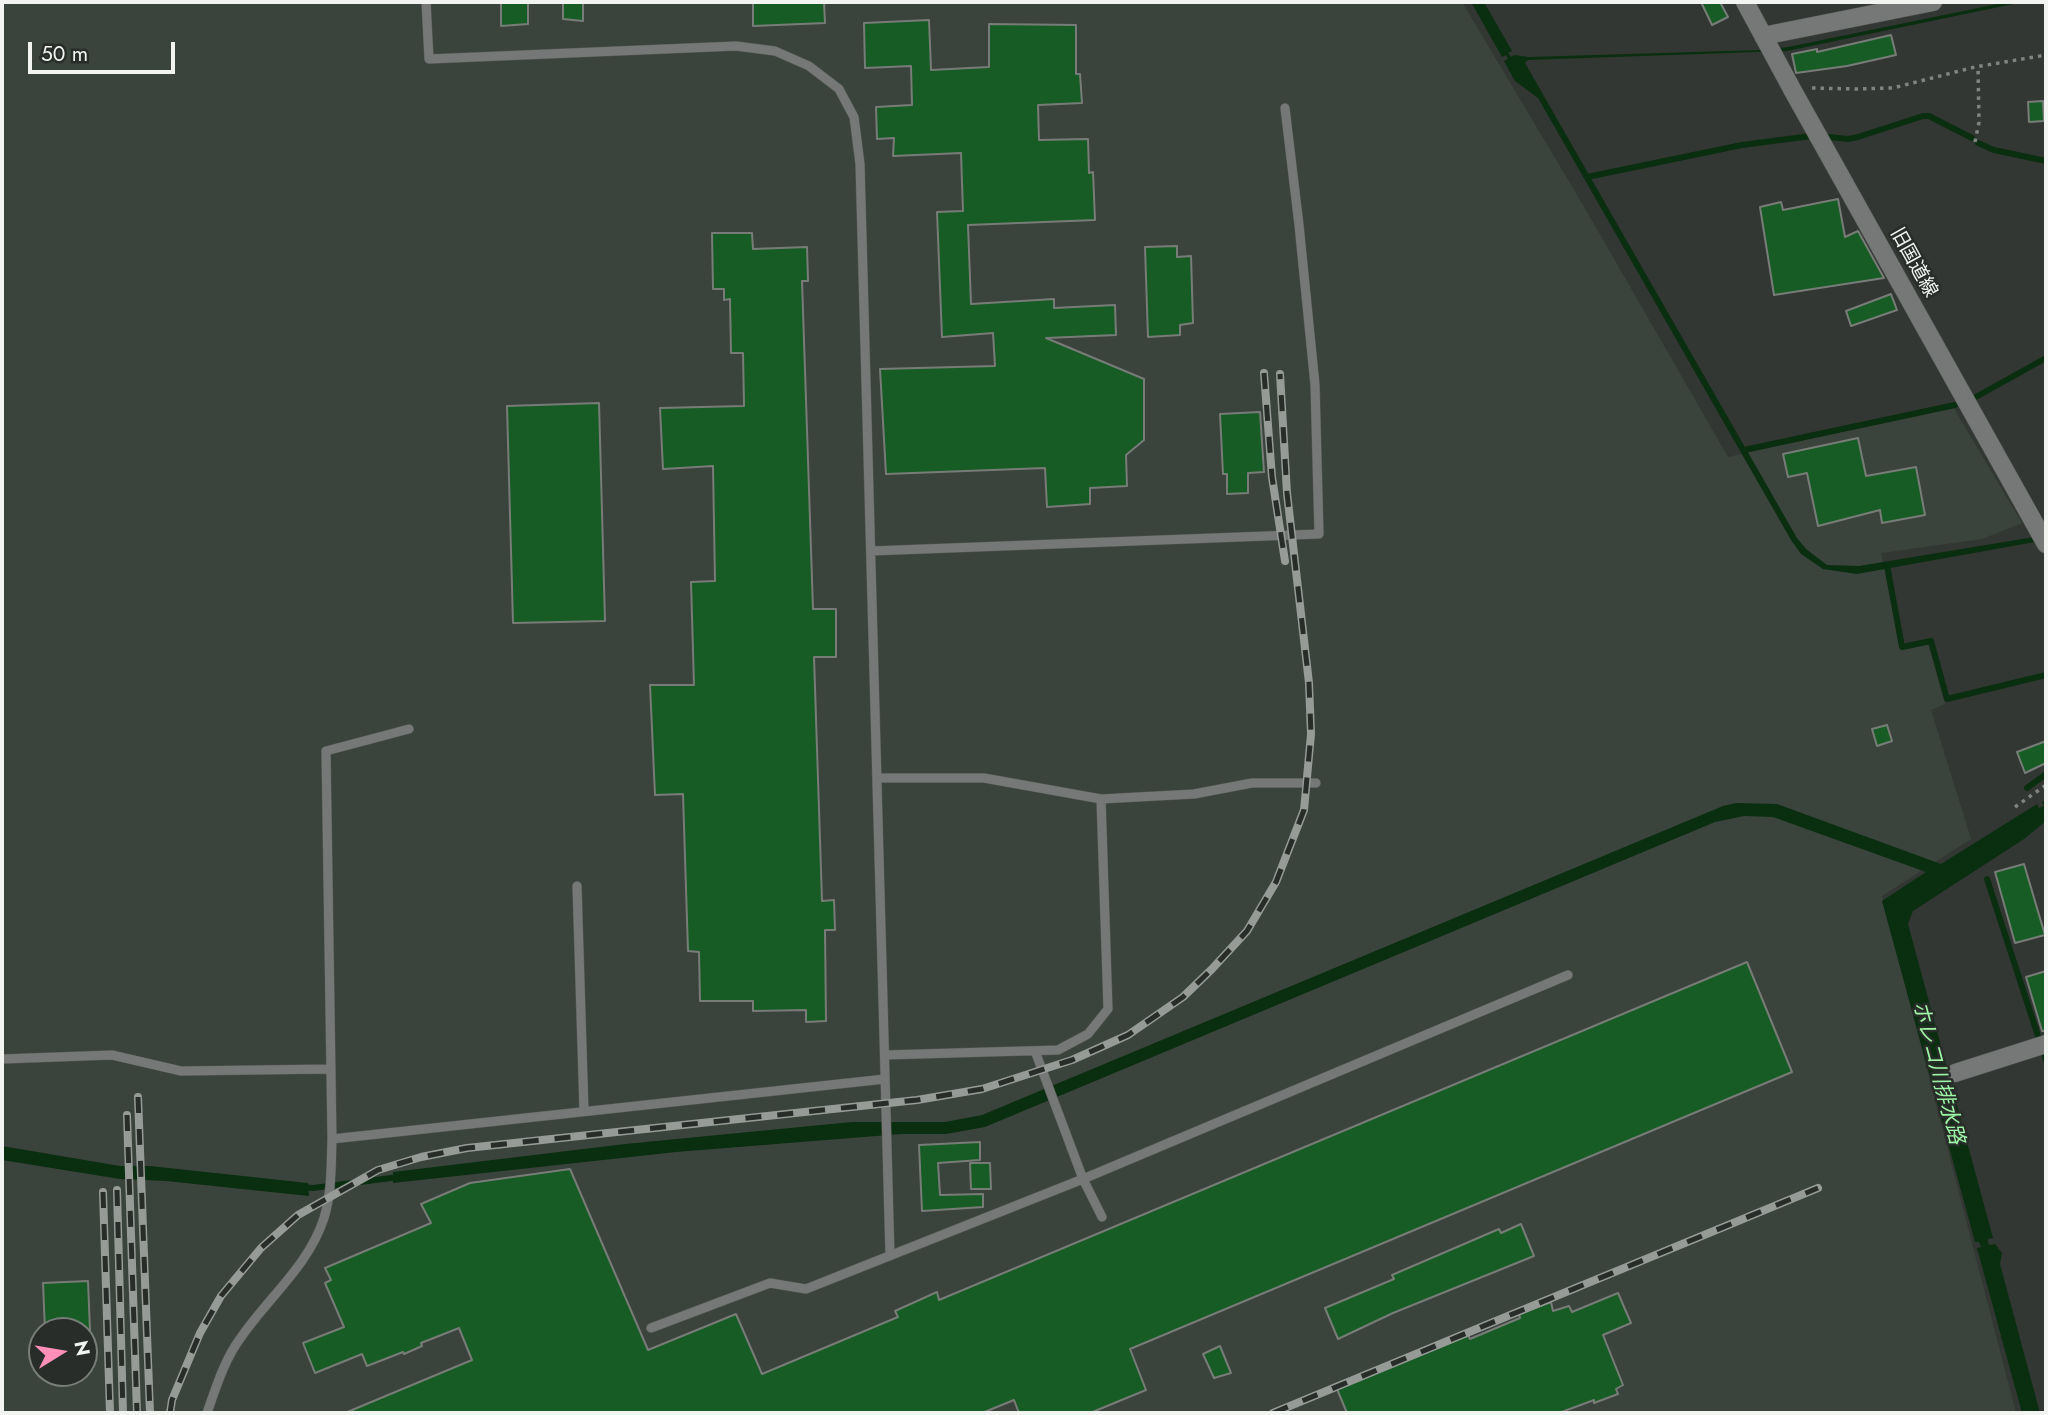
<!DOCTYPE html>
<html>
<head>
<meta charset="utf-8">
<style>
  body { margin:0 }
  #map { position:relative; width:2048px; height:1415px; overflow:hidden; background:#333733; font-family:Jost,sans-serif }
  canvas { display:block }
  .frame { position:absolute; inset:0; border:4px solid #f1f4f1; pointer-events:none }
  .north { position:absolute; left:28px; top:1317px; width:70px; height:70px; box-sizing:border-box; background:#292d29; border:2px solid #797d79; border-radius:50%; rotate:79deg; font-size:19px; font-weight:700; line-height:28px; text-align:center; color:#f1f4f1 }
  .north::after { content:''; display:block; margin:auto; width:24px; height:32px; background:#ff8eb9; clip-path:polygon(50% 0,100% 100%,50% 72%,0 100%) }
  .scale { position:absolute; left:28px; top:42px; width:147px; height:32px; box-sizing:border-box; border:4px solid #f1f4f1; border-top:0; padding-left:9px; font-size:21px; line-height:24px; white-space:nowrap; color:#f1f4f1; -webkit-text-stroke:5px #292d29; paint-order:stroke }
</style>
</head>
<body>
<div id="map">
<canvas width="2048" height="1415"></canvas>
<div class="frame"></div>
<div class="north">N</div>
<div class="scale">50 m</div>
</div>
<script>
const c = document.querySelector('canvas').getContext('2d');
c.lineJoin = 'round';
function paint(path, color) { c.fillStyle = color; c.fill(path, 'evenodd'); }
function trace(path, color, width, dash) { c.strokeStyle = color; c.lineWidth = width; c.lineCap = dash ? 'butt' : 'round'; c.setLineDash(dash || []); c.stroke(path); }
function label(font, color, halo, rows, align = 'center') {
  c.font = font + ' Jost,"Noto Sans JP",sans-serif'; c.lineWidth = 5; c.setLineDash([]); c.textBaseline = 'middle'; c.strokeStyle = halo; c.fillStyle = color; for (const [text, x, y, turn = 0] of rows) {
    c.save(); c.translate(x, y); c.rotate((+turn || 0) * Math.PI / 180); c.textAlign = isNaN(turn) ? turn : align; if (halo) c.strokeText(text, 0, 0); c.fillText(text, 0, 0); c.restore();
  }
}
paint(new Path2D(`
  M 2,2 L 1462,2 L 1583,205 L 1728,457 L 1953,407 L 2022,523 L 1982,539 L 1881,553 L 1900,649 L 1928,643 L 1945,704 L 1931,710 L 1971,839 L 1882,896 L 2016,1413 L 2,1413 ZM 42,1331 L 84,1331 L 84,1373 L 42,1373 Z`), '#3b443c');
paint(new Path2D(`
  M 1471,2 L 1484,2 L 1512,51 L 1508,53 L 1511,57 L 1515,55 L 1528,57 L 1762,50 L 1788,47 L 2007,2 L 2023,2 L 1787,51 L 1528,60 L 1525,63 L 1797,538 L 1806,549 L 1827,565 L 1859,566 L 2046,535 L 2046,540 L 1857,574 L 1823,569 L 1801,554 L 1791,540 L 1538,98 L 1515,81 L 1504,61 L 1508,59 L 1506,55 L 1502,57 Z
  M 2046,799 L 2046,815 L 2044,817 L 2046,821 L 2024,839 L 1913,911 L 1908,924 L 1993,1238 L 1988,1239 L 1988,1243 L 1990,1245 L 1995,1244 L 2002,1253 L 2000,1264 L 2040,1413 L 2022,1413 L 1977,1248 L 1981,1247 L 1979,1242 L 1975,1242 L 1882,901 L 1926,872 L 1773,817 L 1744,816 L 1715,822 L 985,1127 L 946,1134 L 901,1134 L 676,1152 L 393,1183 L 393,1172 L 625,1144 L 852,1122 L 945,1122 L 982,1115 L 1723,806 L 1736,803 L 1777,804 L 1941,864 L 2037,804 L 2039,808 L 2044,806 L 2042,802 Z
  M 2,1146 L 120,1166 L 150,1166 L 308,1183 L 309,1196 L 166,1181 L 120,1179 L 2,1160 Z`), '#0a2e10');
trace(new Path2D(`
  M 1829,137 L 1848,139 L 1858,137 L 1923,116 L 1929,116 L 1972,138
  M 1978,143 L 1994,150 L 2046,161
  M 1587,177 L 1742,145 L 1811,136
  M 1974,398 L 2046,358
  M 1744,450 L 1955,405
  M 1887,565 L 1902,647 L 1931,641 L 1947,699 L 2046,675
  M 2027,788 L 2046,774
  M 1987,879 L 2038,1036
  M 2045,1056 L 2046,1061
  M 302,1187 L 313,1188 L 399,1177`), '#0a2e10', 6);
const building = new Path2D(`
  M 501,2 L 528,2 L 528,24 L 501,26 Z
  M 563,2 L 583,2 L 583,21 L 563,19 Z
  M 753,2 L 824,2 L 825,23 L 753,26 Z
  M 1701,2 L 1720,2 L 1728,17 L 1712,25 Z
  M 929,20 L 931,70 L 989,67 L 989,24 L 1076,25 L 1076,74 L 1080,74 L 1082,103 L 1038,105 L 1039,140 L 1088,139 L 1089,173 L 1093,172 L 1095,220 L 968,225 L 971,304 L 1054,299 L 1054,308 L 1115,305 L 1116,335 L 1046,338 L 1144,379 L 1144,440 L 1126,455 L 1127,486 L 1090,488 L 1090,504 L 1047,507 L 1045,468 L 886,474 L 880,369 L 995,366 L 993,333 L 942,337 L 937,212 L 963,211 L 961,153 L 893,156 L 894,138 L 877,139 L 876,107 L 912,105 L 911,66 L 865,68 L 864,23 Z
  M 1891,35 L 1896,55 L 1847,66 L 1796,73 L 1792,54 L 1817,49 L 1817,52 Z
  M 2043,101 L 2044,121 L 2029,122 L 2028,102 Z
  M 1838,199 L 1845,237 L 1858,231 L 1884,278 L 1774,295 L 1760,207 L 1781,202 L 1783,210 Z
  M 712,233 L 752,233 L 753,249 L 807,247 L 808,281 L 802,281 L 813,609 L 836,609 L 836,657 L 814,657 L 822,901 L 834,900 L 835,930 L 825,930 L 826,1021 L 806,1022 L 806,1010 L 753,1011 L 753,1001 L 700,1001 L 699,952 L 688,951 L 683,794 L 655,795 L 650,685 L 694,685 L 691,582 L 715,581 L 713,466 L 663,469 L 660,408 L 744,406 L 743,353 L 731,353 L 730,299 L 724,300 L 724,289 L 713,289 Z
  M 1177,246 L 1177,257 L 1191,256 L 1193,323 L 1180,325 L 1180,335 L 1148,337 L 1145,247 Z
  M 1891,294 L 1897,310 L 1851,326 L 1846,311 Z
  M 599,403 L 605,621 L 513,623 L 507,406 Z
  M 1260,412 L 1264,472 L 1248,473 L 1248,493 L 1227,494 L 1227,474 L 1223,474 L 1220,414 Z
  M 1858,438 L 1866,476 L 1916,467 L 1925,515 L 1882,523 L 1880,510 L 1818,526 L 1807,473 L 1788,477 L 1783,454 Z
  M 1887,725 L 1892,741 L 1877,746 L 1872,729 Z
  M 2046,741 L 2046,763 L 2025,773 L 2017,752 Z
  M 2024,864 L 2045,935 L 2015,943 L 1995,872 Z
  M 1747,962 L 1792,1072 L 1130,1349 L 1146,1390 L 1090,1413 L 1019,1413 L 1014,1400 L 982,1413 L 345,1413 L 472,1360 L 459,1328 L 421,1343 L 422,1346 L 404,1354 L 403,1352 L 367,1366 L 362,1354 L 315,1373 L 303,1343 L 344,1327 L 325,1283 L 331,1280 L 325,1268 L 431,1223 L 421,1204 L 470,1183 L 570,1169 L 648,1350 L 736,1314 L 762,1374 L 898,1317 L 895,1311 L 937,1292 L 939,1300 Z
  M 2046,971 L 2046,1031 L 2042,1031 L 2026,977 Z
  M 980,1142 L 980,1160 L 938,1163 L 940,1195 L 983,1194 L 983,1207 L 922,1211 L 919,1145 Z
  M 970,1163 L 990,1163 L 991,1189 L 971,1189 Z
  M 1521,1224 L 1534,1256 L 1393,1313 L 1338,1339 L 1325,1308 L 1394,1279 L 1392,1275 L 1499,1229 L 1501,1233 Z
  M 88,1281 L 90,1331 L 45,1331 L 43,1283 Z
  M 1618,1293 L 1631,1323 L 1603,1335 L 1623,1385 L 1616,1389 L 1618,1394 L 1594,1403 L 1594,1400 L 1559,1413 L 1347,1413 L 1337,1389 L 1468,1335 L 1470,1339 L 1520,1318 L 1519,1314 L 1551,1302 L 1553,1311 L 1569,1306 L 1572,1312 Z
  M 1220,1346 L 1231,1373 L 1214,1378 L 1203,1354 Z`);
paint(building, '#175c24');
trace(building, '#787c78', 2);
const lane = new Path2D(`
  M 426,2 L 429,59 L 736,46 L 775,51 L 809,66 L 839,89 L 854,117 L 860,164 L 890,1256
  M 871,551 L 1319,534 L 1315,385 L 1299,225 L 1285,108
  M 877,778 L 984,778 L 1101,799 L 1194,794 L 1252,783 L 1316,783
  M 577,886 L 584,1111
  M 1035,1051 L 1083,1179 L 1102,1217
  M 885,1055 L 1058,1050 L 1088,1034 L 1108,1009 L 1101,799
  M 2,1059 L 112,1055 L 181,1071 L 330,1069
  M 332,1139 L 885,1079
  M 651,1328 L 770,1283 L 806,1289 L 1083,1179 L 1568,975
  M 207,1413 C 216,1387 225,1358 242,1336 C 269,1297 309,1265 324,1218 C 332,1192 331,1165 332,1139 L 326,751 L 409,729`);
const street = new Path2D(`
  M 1745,2 L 1793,91 L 2046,544
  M 1763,36 L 1933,2
  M 1955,1073 L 2046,1044`);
trace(lane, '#515551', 10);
trace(street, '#515551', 19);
trace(new Path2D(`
  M 1812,88 L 1856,89 L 1893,88 L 1975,67 L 2046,55
  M 1975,142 L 1979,122 L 1978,67
  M 2015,807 L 2046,785`), '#808480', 3.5, [3.5, 5]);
trace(lane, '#757876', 9);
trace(street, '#757876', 18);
const rail = new Path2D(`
  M 1264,373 L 1272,477 L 1285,561
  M 138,1097 L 150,1413
  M 127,1115 L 137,1413
  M 117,1190 L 123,1413
  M 103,1192 L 110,1413
  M 170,1413 L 172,1400 L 200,1333 L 221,1296 L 261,1248 L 298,1215 L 378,1170 L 421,1157 L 467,1148 L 917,1100 L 982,1089 L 1072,1060 L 1128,1035 L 1183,997 L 1212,969 L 1247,931 L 1276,882 L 1304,810 L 1311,734 L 1309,683 L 1287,493 L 1280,374
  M 1273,1413 L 1818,1188`);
trace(rail, '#979b97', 8);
trace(rail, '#292d29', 5, [16]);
label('19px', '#f1f4f1', '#292d29', [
  ["旧国道線",1913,263,61]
]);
label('italic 21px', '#9cf6a5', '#292d29', [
  ["ホレコ川排水路",1937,1073,75]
]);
</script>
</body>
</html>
